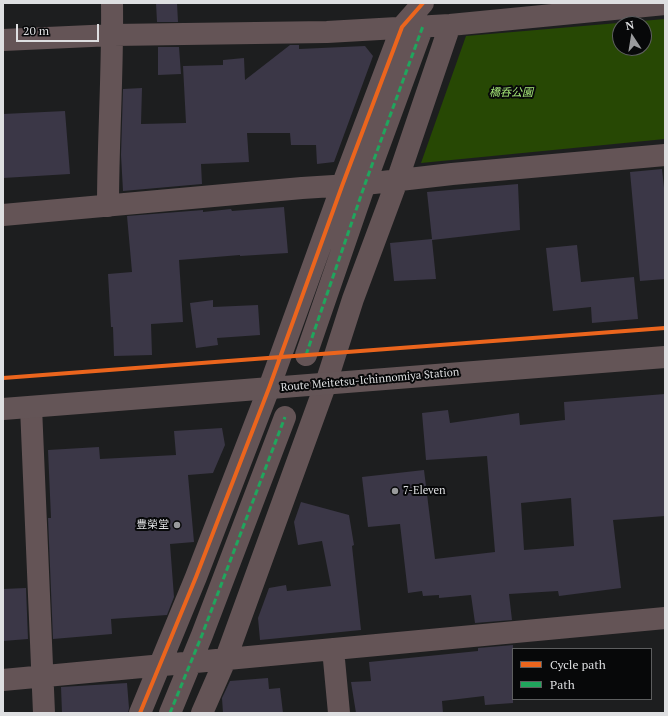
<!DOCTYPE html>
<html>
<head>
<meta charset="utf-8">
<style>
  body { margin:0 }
  #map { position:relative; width:668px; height:716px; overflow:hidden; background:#1d1e1f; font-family:"PT Serif",serif }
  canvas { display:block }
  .frame { position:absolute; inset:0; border:4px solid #dedfe1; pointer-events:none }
  .legend { position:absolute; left:512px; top:648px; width:140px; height:52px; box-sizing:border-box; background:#070809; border:1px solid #5d5e5f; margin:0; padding:5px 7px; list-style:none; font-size:12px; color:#dedfe1 }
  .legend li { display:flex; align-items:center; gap:8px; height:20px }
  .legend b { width:20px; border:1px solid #5d5e5f }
  .north { position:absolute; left:612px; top:16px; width:40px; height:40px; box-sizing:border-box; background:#070809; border:1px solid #5d5e5f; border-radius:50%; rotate:348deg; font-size:11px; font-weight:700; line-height:16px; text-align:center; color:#dedfe1 }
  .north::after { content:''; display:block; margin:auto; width:14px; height:18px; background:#9a9b9d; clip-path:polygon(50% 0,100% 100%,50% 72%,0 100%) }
  .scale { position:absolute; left:16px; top:24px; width:83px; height:18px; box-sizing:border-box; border:2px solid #dedfe1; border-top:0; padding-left:5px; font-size:12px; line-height:14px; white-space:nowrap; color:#dedfe1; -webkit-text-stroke:3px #070809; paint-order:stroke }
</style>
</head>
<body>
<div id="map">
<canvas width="668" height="716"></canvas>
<div class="frame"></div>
<ul class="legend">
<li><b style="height:5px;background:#eb651d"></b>Cycle path</li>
<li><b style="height:5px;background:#20a55d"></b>Path</li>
</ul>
<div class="north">N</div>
<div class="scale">20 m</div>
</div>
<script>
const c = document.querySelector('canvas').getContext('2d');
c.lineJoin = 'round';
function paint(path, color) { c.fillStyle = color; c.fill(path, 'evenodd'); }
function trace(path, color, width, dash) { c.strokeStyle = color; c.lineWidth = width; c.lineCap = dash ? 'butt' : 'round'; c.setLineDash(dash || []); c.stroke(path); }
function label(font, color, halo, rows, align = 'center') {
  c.font = font + ' "PT Serif","Noto Sans JP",serif'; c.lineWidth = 4; c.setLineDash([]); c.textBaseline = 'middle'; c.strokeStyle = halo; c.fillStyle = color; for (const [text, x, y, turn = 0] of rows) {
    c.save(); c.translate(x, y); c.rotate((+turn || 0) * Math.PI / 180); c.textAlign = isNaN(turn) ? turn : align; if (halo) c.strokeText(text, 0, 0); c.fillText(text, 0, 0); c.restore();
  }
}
paint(new Path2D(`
  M 665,19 L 665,139 L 421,163 L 466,36 ZM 620,24 L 644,24 L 644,48 L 620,48 Z`), '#274804');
paint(new Path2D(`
  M 156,3 L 177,3 L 178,22 L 157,22 Z
  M 290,45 L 299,45 L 299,49 L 365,46 L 373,56 L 334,162 L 317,164 L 316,145 L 291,145 L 290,133 L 247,133 L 249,162 L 201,164 L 202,184 L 123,191 L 121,155 L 123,89 L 142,88 L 141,124 L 186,123 L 183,66 L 223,65 L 223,60 L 244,58 L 245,80 Z
  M 158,47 L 179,47 L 181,74 L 158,75 Z
  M 65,111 L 70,174 L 3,178 L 3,114 Z
  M 662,169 L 665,197 L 665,279 L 640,281 L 630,172 Z
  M 518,184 L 520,230 L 432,240 L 436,279 L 394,281 L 390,243 L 432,239 L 427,192 Z
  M 284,207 L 288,253 L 240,256 L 240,255 L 179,260 L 183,322 L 151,324 L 152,355 L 114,356 L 113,327 L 111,327 L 108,274 L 132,272 L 127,216 L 203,210 L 203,212 L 231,209 L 232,211 Z
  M 577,245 L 581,282 L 634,277 L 638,319 L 592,323 L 591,307 L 553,311 L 546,248 Z
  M 213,300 L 213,307 L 258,305 L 260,335 L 217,338 L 218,345 L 196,348 L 190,303 Z
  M 665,394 L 665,516 L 613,520 L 621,588 L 559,596 L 558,591 L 509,594 L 512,620 L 475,623 L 471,595 L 439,598 L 439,595 L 423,596 L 422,591 L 408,593 L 400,524 L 368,527 L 362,477 L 424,470 L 435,559 L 495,552 L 487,456 L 426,460 L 422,413 L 448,410 L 450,423 L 519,413 L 520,425 L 565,420 L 564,402 ZM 571,498 L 574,546 L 524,550 L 521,503 Z
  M 222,428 L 225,445 L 213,473 L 188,475 L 194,542 L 170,544 L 174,597 L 167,615 L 111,619 L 112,634 L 53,639 L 48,518 L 51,518 L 48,450 L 99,447 L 100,459 L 176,455 L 174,431 Z
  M 301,502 L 349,515 L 354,545 L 352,546 L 361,630 L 260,640 L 258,618 L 269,588 L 286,585 L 287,591 L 331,586 L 322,541 L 298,545 L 294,522 Z
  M 26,588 L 28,639 L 3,641 L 3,589 Z
  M 513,645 L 513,703 L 485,705 L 484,696 L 442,701 L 443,713 L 356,713 L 351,682 L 371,681 L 369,662 L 478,651 L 478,648 Z
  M 268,678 L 269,689 L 280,688 L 283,713 L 223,713 L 222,698 L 230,681 Z
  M 127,683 L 129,708 L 128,713 L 62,713 L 61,687 Z`), '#3b3747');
trace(new Path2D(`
  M 3,40 L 113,35 L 327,32 L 450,25 L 665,4
  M 108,206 C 108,139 113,71 112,3
  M 3,215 L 302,188 L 365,184 L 452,174 L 665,155
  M 306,355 L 365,184 L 423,26
  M 31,407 L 44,713
  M 333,649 L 339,713
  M 3,680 L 665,618
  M 140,713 L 196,577 L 269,388 L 342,186 L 402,27 L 423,3
  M 170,713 L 202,635 L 285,417
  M 202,713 L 226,658 L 326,383 L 353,299 L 397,181 L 450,25`), '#645456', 22);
trace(new Path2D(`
  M 3,409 L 665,357`), '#645557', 22);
trace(new Path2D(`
  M 306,355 L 365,184 L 423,26
  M 170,713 L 202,635 L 285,417`), '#20a55d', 3, [6, 3]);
trace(new Path2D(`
  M 3,378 L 665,328
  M 140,713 L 196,577 L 269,388 L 342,186 L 402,27 L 423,3`), '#eb651d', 4);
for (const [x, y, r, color] of [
  [395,491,4,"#9a9b9d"],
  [177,525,4,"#9a9b9d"]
]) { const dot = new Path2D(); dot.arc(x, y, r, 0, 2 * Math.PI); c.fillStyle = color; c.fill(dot); trace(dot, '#070809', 1.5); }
label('italic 11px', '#a4e577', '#070809', [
  ["橋呑公園",511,93]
]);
label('11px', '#dedfe1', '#070809', [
  ["Route Meitetsu-Ichinnomiya Station",370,380,-5]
]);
label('11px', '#dedfe1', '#070809', [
  ["7-Eleven",403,491],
  ["豊榮堂",169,525,"right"]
], 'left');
</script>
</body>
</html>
